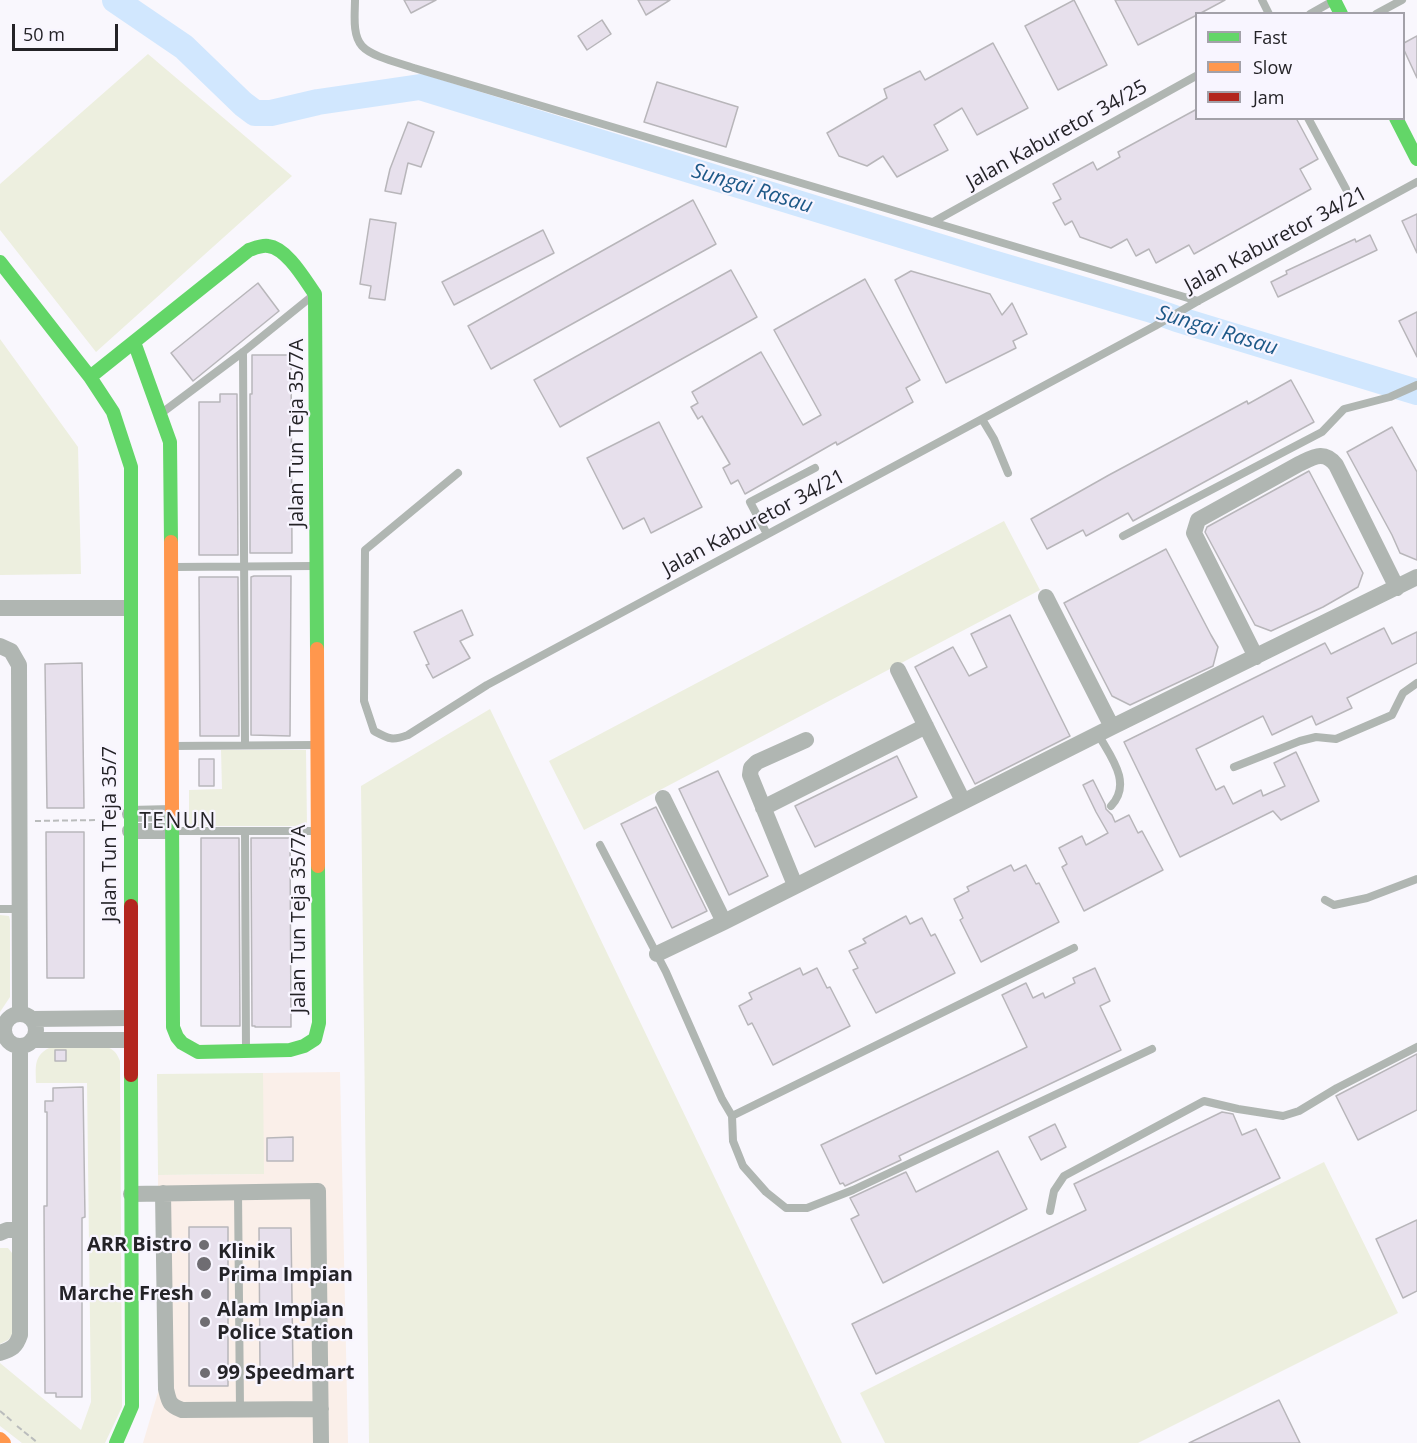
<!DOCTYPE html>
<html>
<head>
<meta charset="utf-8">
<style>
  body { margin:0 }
  #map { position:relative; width:1417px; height:1443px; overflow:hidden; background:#f9f7fd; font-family:"Open Sans",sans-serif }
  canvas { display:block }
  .legend { position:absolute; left:1195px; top:12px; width:210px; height:108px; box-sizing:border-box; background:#f8f5ff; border:2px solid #a3a1a9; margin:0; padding:8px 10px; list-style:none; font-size:18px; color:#242327 }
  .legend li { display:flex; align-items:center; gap:12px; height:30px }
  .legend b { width:30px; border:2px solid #a3a1a9 }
  .scale { position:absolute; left:12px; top:24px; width:106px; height:27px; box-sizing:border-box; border:3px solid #242327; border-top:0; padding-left:8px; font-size:18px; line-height:21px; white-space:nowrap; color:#242327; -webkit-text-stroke:4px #f8f5ff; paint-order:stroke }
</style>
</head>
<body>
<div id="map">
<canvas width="1417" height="1443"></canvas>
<ul class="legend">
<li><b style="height:8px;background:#63d668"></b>Fast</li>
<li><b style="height:8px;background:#ff974d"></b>Slow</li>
<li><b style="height:8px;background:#b3261e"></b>Jam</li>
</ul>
<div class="scale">50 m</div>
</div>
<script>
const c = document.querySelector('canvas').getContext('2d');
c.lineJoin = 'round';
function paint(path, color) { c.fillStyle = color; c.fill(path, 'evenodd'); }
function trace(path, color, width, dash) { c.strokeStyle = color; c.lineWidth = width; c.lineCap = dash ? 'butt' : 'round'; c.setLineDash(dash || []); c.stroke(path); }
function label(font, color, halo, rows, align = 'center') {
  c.font = font + ' "Open Sans",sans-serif'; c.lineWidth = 4.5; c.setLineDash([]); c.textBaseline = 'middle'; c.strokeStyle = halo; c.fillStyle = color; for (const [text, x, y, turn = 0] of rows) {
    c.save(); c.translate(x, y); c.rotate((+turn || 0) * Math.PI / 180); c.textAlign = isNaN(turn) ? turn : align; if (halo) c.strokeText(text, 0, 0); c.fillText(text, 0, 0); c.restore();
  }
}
paint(new Path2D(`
  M 340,1072 L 348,1443 L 143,1443 L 159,1389 L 158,1175 L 263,1174 L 263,1073 Z`), '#faefe9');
paint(new Path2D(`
  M 148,54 L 292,176 L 96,352 L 0,230 L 0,184 Z
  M 0,339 L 78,447 L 81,574 L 0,575 Z
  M 1004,521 L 1040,590 L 584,830 L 549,761 Z
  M 490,709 L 842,1443 L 369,1443 L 361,786 Z
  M 221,750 L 306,750 L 307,826 L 189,826 L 189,790 L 222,789 Z
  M 0,915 L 9,916 L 10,920 L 10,997 L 0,1012 Z
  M 107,1047 C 115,1050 117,1054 120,1061 L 122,1407 L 105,1443 L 22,1443 L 0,1426 L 0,1363 L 81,1430 L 91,1402 L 87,1083 L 36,1083 C 36,1068 33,1056 49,1048 Z
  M 263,1073 L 264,1174 L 158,1175 L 157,1074 Z
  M 1324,1162 L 1398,1313 L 1138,1443 L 885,1443 L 860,1393 Z
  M 0,1248 L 8,1248 L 12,1253 L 12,1335 L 8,1340 L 0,1344 Z`), '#edefdf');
trace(new Path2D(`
  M 115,0 L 184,47 L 243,104 L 255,113 L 271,113 L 318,102 L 420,87 L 989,262 L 1152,310 L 1177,319 L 1417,392`), '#d1e7fe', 26);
const building = new Path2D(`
  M 404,0 L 436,0 L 411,13 Z
  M 638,0 L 670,0 L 646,15 Z
  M 1074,0 L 1107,65 L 1058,90 L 1025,26 Z
  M 1115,0 L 1225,0 L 1199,14 L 1197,14 L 1197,15 L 1138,45 Z
  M 602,20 L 611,34 L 587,50 L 578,36 Z
  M 1417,36 L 1417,78 L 1404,50 L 1404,43 Z
  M 993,43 L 1028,108 L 977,135 L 962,108 L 934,125 L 948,150 L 897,177 L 883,156 L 867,166 L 839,156 L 827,133 L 887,98 L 884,89 L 920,71 L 925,80 Z
  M 657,82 L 738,107 L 726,147 L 644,122 Z
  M 1197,109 L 1197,118 L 1296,118 L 1318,159 L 1300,169 L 1311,189 L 1194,254 L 1189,245 L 1156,263 L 1149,249 L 1136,256 L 1127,239 L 1111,248 L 1080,237 L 1072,221 L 1065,225 L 1053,203 L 1061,199 L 1053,184 L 1093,162 L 1097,170 L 1120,157 L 1118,152 Z
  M 408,122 L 434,132 L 421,167 L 408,163 L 401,194 L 385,191 L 390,169 Z
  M 693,200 L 716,244 L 491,369 L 468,326 Z
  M 1417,214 L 1417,253 L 1402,221 Z
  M 370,219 L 396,223 L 385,300 L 369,298 L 371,286 L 360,284 Z
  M 543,230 L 554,253 L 454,305 L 442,282 Z
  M 1370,235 L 1377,250 L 1278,297 L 1271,282 L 1287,274 L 1286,271 L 1355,239 L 1356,242 Z
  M 731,270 L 757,317 L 560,427 L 534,380 Z
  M 911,271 L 990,294 L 1002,315 L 1012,303 L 1027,334 L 1013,341 L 1016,348 L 946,383 L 895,280 Z
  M 865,279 L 920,380 L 906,388 L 913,402 L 837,445 L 836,442 L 745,494 L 738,480 L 731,484 L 723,468 L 730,464 L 702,416 L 698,419 L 691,407 L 698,403 L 692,392 L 761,352 L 803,425 L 821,415 L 774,330 Z
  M 258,283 L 279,311 L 193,381 L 171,353 Z
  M 1417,312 L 1417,357 L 1399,321 Z
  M 252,355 L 291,355 L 292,553 L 250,553 L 250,394 L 252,394 Z
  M 1291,380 L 1314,422 L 1133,521 L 1128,513 L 1086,536 L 1083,530 L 1047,549 L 1031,519 L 1109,475 L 1247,401 L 1248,404 Z
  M 220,394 L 237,394 L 238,555 L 199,555 L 199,402 L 220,402 Z
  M 659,422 L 702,507 L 651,533 L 644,518 L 623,529 L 587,458 Z
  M 1392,427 L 1417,472 L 1417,560 L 1400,553 L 1392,535 L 1347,452 Z
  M 1309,471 L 1363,573 L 1358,587 L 1323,607 L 1271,631 L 1255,625 L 1205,532 L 1207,527 Z
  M 1166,549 L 1211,635 L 1218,647 L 1213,666 L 1130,705 L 1112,696 L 1064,603 Z
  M 254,576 L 291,576 L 290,736 L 251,735 L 251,577 Z
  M 199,577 L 238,577 L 239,736 L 200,736 Z
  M 462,610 L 473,635 L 460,641 L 470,658 L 433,678 L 426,665 L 429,664 L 414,632 Z
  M 1010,615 L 1070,736 L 975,784 L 915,667 L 953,647 L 969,676 L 987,667 L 971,634 Z
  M 1384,628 L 1392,644 L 1417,632 L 1417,663 L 1347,698 L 1352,708 L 1316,725 L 1312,716 L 1272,735 L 1263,716 L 1196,749 L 1216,790 L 1224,786 L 1233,804 L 1261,790 L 1263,796 L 1285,786 L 1274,763 L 1296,752 L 1319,801 L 1281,820 L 1273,811 L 1180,857 L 1124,742 L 1325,643 L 1331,654 Z
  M 82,663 L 84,808 L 47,808 L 45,664 Z
  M 897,756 L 917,797 L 815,847 L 795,806 Z
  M 199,759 L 214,759 L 214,786 L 199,786 Z
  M 718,771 L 768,876 L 729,895 L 679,789 Z
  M 1093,780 L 1105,804 L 1106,809 L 1112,815 L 1115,822 L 1129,815 L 1138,833 L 1142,831 L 1163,870 L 1084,911 L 1062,867 L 1067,864 L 1059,848 L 1082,836 L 1086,845 L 1108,833 L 1096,812 L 1083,785 Z
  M 656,807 L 707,911 L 672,928 L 621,824 Z
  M 46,832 L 84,832 L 84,978 L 47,978 Z
  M 201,838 L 239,838 L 240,1026 L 201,1026 Z
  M 251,838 L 290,838 L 291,1027 L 255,1027 L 255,1026 L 252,1026 Z
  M 1011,865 L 1014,871 L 1026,865 L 1036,884 L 1039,883 L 1059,922 L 981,962 L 960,920 L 963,918 L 954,899 L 969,891 L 967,887 Z
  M 906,916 L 910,924 L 922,918 L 931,936 L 935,934 L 955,973 L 876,1013 L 853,970 L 858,968 L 849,951 L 866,943 L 863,939 Z
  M 800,968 L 803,975 L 817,968 L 827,988 L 830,987 L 850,1026 L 773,1065 L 752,1023 L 748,1025 L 739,1006 L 752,999 L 749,993 Z
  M 1095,968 L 1110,1001 L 1100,1006 L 1121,1050 L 899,1156 L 901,1160 L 845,1186 L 843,1183 L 840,1184 L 821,1145 L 1027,1047 L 1002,995 L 1026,983 L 1033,998 L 1043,993 L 1045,998 L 1075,983 L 1073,978 Z
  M 55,1050 L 66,1050 L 66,1061 L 55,1061 Z
  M 1417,1054 L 1417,1110 L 1358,1140 L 1336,1096 Z
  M 83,1087 L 85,1217 L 82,1218 L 82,1397 L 56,1397 L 56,1393 L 45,1393 L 44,1206 L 47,1206 L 47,1112 L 45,1112 L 45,1101 L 53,1101 L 53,1088 Z
  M 1222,1112 L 1233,1114 L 1242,1135 L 1256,1129 L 1280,1178 L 876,1374 L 852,1324 L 1086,1210 L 1074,1184 Z
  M 1055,1124 L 1066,1147 L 1041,1160 L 1029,1137 Z
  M 293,1137 L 293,1161 L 267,1161 L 267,1138 Z
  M 998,1151 L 1027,1209 L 883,1283 L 851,1219 L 859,1215 L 850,1198 L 906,1172 L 916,1192 Z
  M 1417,1220 L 1417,1291 L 1403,1298 L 1376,1239 Z
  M 189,1227 L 228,1227 L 228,1386 L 189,1386 Z
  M 259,1228 L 291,1228 L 293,1371 L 260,1371 Z
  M 1279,1400 L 1300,1443 L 1189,1443 Z`);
paint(building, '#e7e0ec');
trace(building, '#b8b6ba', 1.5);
trace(new Path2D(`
  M 35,821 L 98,820
  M 0,1411 L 13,1422
  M 17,1426 L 38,1443`), '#babcbc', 2, [6, 3]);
trace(new Path2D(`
  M 355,0 C 355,14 352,35 362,46 C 372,57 400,63 414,68 L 1198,301
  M 1262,0 L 1269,14
  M 1310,14 L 1333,1
  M 1376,14 L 1402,0
  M 1308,118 L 1346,189
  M 933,222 L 1196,76
  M 243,352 L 245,745
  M 163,412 L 243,352 L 311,297
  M 982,419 L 994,439 L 1008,473
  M 458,473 L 365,550 L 364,701 L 374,731 C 389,739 392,741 408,735 L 487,685 L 1155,326 L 1198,301 L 1417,182
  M 767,534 L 750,502 L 815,468
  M 1123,536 L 1322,432 L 1344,409 L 1390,397 L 1417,385
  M 174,567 L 314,566
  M 1098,734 C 1110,756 1133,783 1111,806
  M 172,746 L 315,745
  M 1234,767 L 1300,741 L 1316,737 L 1336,739 L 1392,715 L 1403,693 L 1417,683
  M 173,831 L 316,831
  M 245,832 L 246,1050
  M 600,845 L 666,972 L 722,1099 L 732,1116 L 1074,948
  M 1325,900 L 1334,905 L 1367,898 L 1417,879
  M 0,909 L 20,909
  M 732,1116 L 733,1141 L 743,1166 L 766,1192 L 786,1208 L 807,1208 L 853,1190 L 1152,1049
  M 238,1192 L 240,1409
  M 1050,1211 L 1054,1191 L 1064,1176 L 1204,1101 L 1238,1109 L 1283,1116 L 1299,1111 L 1337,1088 L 1417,1047`), '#b0b6b2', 8);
trace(new Path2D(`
  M 1046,597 L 1112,727
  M 0,608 L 130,608
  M 0,646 L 11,651 L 19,665 L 20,1014
  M 1256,657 L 1194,533 L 1198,520 L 1299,464 C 1314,457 1324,450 1336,465 L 1397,588
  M 898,670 L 963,801
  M 663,798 L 724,922
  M 763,808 L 926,726
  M 130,814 L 172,813
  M 130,831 L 172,831
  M 795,885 L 750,775 L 751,768 L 757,762 L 806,740
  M 657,954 L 724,922 L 1112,727 L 1417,577
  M4 1030a16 16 0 1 1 32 0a16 16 0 1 1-32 0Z
  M 32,1019 L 130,1018
  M 32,1040 L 130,1040
  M 163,1193 L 166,1389 C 169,1402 169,1405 182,1410 L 321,1409
  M 131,1194 L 318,1191 L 321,1443
  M 0,1233 L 7,1230 L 20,1230
  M 0,1353 C 12,1349 16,1347 20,1335 L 20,1046`), '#b0b6b2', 16);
trace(new Path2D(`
  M 1334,0 L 1341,14
  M 1396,118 L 1417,159
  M 0,262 L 90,377 L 113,412 L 131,467 L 131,906
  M 134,342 L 170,442 L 171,542
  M 90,377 L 249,250 C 255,248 262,245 268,246 C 287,248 305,280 315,294 L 317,649
  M 172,811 L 173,1027 L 177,1037 L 182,1043 L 198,1052 L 290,1050 L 304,1046 L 315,1039 L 319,1023 L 318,866
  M 116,1443 L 132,1406 L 131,1075`), '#63d668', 14);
trace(new Path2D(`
  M 171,542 L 172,811
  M 317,649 L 318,866
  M 0,1439 L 4,1443`), '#ff974d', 14);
trace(new Path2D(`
  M 131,906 L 131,1075`), '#b3261e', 14);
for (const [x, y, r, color] of [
  [204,1245,6,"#6f6d72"],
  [204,1264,8,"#6f6d72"],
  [206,1294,6,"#6f6d72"],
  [205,1322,6,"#6f6d72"],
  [205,1373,6,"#6f6d72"]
]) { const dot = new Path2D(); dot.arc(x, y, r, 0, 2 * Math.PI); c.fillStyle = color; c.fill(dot); trace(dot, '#f8f5ff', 2); }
label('20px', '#242327', '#f8f5ff', [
  ["Jalan Kaburetor 34/25",1057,135,-29],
  ["Jalan Kaburetor 34/21",1276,240,-28],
  ["Jalan Tun Teja 35/7A",297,433,-90],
  ["Jalan Kaburetor 34/21",754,523,-28],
  ["Jalan Tun Teja 35/7",110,834,-90],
  ["Jalan Tun Teja 35/7A",299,919,-90]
]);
label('bold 20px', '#242327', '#f8f5ff', [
  ["ARR Bistro",192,1245,"right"],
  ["Klinik",218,1252],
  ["Prima Impian",218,1275],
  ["Marche Fresh",194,1294,"right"],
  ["Alam Impian",217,1310],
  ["Police Station",217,1333],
  ["99 Speedmart",217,1373]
], 'left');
label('italic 21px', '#1e5988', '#f8f5ff', [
  ["Sungai Rasau",752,189,17],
  ["Sungai Rasau",1217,331,17]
]);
c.letterSpacing = '1.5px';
label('21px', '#242327', '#f8f5ff', [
  ["TENUN",178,822]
]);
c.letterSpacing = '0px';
</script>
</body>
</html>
